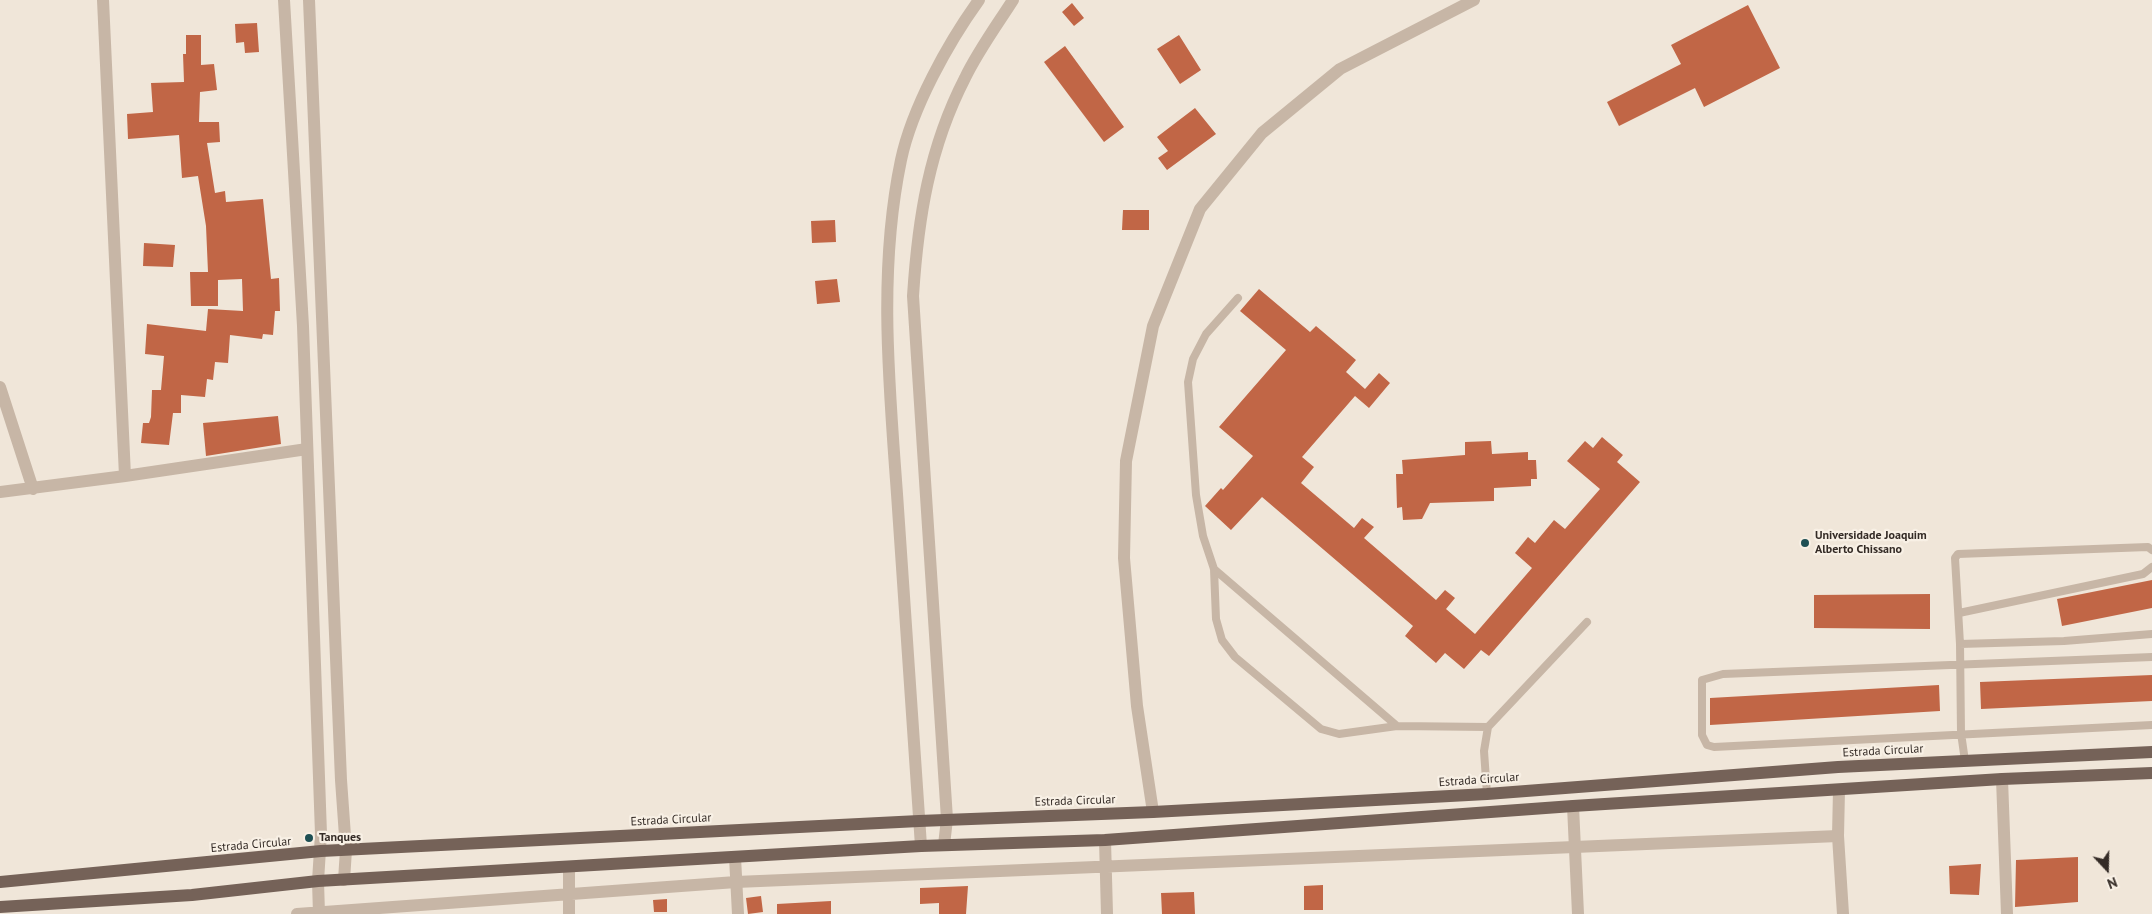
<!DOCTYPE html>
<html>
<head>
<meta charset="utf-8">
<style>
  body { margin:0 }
  #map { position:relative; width:2152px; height:914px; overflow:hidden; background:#f0e6d9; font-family:"PT Sans",sans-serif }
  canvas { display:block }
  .north { position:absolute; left:2082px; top:844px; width:50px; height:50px; -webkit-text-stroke:4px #f8f0e5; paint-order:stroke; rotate:159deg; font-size:14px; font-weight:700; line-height:20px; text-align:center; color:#342b26 }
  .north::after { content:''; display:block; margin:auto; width:18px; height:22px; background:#342b26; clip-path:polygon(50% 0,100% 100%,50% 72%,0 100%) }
</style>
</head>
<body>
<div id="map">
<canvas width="2152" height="914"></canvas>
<div class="north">N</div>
</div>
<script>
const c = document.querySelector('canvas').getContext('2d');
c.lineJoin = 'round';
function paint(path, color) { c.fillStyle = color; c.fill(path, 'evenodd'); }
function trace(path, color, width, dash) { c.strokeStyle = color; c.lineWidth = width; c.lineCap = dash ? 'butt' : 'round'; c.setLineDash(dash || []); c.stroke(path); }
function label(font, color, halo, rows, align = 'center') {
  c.font = font + ' "PT Sans",sans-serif'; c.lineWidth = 4.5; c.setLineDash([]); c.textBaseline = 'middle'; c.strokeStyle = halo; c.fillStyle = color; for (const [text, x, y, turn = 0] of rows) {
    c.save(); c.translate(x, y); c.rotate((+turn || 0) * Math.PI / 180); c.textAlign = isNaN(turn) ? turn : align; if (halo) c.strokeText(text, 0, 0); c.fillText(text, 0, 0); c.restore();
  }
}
paint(new Path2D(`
  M 1072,3 L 1084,18 L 1074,26 L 1062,12 Z
  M 1748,5 L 1780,68 L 1704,107 L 1695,88 L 1619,126 L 1607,102 L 1681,64 L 1671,45 Z
  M 257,23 L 259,52 L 245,53 L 244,42 L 236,43 L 235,24 Z
  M 186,35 L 201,35 L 201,65 L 214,64 L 217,90 L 200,92 L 199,122 L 219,122 L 220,142 L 207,143 L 215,193 L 225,191 L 226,202 L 263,199 L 271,279 L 279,278 L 280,311 L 275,311 L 273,335 L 263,334 L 262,339 L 230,335 L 228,363 L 215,362 L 213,380 L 207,379 L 205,397 L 181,395 L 181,413 L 173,413 L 169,445 L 141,443 L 143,423 L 149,423 L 151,417 L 152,390 L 161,390 L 164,356 L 145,354 L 147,324 L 206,331 L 208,309 L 243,311 L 242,279 L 218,280 L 218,306 L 191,306 L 190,272 L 208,272 L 206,226 L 198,176 L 182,178 L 179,135 L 128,139 L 127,114 L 153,112 L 151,83 L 184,82 L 183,54 L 186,54 Z
  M 1179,35 L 1201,70 L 1180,84 L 1157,49 Z
  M 1065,46 L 1124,127 L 1104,142 L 1044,62 Z
  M 1195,108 L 1216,134 L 1167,170 L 1158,158 L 1168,151 L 1157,137 Z
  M 1123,210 L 1149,210 L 1149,230 L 1122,230 Z
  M 835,220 L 836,242 L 812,243 L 811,221 Z
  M 144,243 L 175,245 L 173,267 L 143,266 Z
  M 837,279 L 840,302 L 817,304 L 815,281 Z
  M 1259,289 L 1310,332 L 1316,326 L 1356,360 L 1346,372 L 1365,389 L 1379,373 L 1390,383 L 1369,408 L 1355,396 L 1302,457 L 1314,467 L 1301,483 L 1354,528 L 1362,518 L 1374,527 L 1364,538 L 1436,600 L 1445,590 L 1455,598 L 1446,609 L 1475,634 L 1532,568 L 1515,553 L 1528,537 L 1535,543 L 1554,520 L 1565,529 L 1600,489 L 1567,461 L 1585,441 L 1593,448 L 1602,437 L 1623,455 L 1617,462 L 1640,482 L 1489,656 L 1481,650 L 1464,669 L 1445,653 L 1436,663 L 1405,636 L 1413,626 L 1262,497 L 1231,530 L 1205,506 L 1221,488 L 1223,490 L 1253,456 L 1219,427 L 1286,350 L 1240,311 Z
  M 278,416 L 281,444 L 206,456 L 203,423 Z
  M 1491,441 L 1492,454 L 1528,452 L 1528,460 L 1536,460 L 1537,479 L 1531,479 L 1531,486 L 1494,488 L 1494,501 L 1430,503 L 1422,519 L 1403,520 L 1402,507 L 1397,508 L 1396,474 L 1403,474 L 1402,460 L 1465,455 L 1465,442 Z
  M 2152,580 L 2152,608 L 2062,626 L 2057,599 Z
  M 1930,594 L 1930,629 L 1814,628 L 1814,595 Z
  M 2152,675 L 2152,701 L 1981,709 L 1980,682 Z
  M 1939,685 L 1940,711 L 1710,725 L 1710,698 Z
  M 2078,857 L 2078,902 L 2015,907 L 2016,860 Z
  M 1981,864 L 1979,895 L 1950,894 L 1949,866 Z
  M 1323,885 L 1323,910 L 1304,910 L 1304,886 Z
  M 968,886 L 966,914 L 939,914 L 939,903 L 920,904 L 920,888 Z
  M 1194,892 L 1195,914 L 1162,914 L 1161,893 Z
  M 761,896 L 763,912 L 748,914 L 746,898 Z
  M 667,899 L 667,912 L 654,912 L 653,900 Z
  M 831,901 L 831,914 L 777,914 L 777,904 Z`), '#c16646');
trace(new Path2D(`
  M 1238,298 L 1206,334 L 1193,359 L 1188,382 L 1196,495 L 1203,536 L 1214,569 L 1216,619 L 1222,640 L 1235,657 L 1321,729 L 1339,734 L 1397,726 L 1488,727
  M 1214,569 L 1397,726
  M 1959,613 L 2143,574 L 2152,567
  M 1960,644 L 2064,641 L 2152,634
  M 2152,657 L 1723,674 L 1702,680 L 1702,735 L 1707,745 L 1714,747 L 2152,725
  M 1965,761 L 1961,733 L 1960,644 L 1955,558 L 1958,554 L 2148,547 L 2152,550
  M 1487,794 L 1484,751 L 1488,727 L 1587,622`), '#c7b6a6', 8);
trace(new Path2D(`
  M 103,0 L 125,476
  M 284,0 L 303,326 L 321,834 L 318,881 L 319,914
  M 309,0 L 341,780 L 346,850 L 344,880
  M 0,387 L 33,489
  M 0,492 L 125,476 L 307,449
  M 2002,779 L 2007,914
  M 1839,790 L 1838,836 L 1843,914
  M 1573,806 L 1578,914
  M 1153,812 L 1137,706 L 1124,558 L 1126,461 L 1153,326 L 1200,209 L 1262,133 L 1340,69 L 1474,0
  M 1105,840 L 1107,914
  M 944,845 L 947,819 L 913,296 C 918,218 929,148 965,78 C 978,51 997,25 1013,0
  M 921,846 C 913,729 905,611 897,494 C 889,383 878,270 901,160 C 912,108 948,43 979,0
  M 735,857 L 738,914
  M 569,867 L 569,914
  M 297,914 L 736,882 L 1838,836`), '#c7b6a6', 12);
trace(new Path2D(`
  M 0,882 L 321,851 L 919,821 L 1153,812 L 1487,794 L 1838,767 L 2152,752
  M 0,907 L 192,895 L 318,881 L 921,846 L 1105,840 L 1573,806 L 2002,779 L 2152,773`), '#756258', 12);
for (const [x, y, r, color] of [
  [1805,543,5,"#1e4f53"],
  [309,838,5,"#1e4f53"]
]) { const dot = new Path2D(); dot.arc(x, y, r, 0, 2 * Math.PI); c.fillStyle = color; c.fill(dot); trace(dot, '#f8f0e5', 2); }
label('bold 12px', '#342b26', '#f8f0e5', [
  ["Universidade Joaquim",1815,536],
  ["Alberto Chissano",1815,550],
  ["Tanques",319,838]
], 'left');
label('12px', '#342b26', '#f8f0e5', [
  ["Estrada Circular",1883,751,-3],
  ["Estrada Circular",1479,780,-4],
  ["Estrada Circular",1075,801,-2],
  ["Estrada Circular",671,820,-3],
  ["Estrada Circular",251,845,-5]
]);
</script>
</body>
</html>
